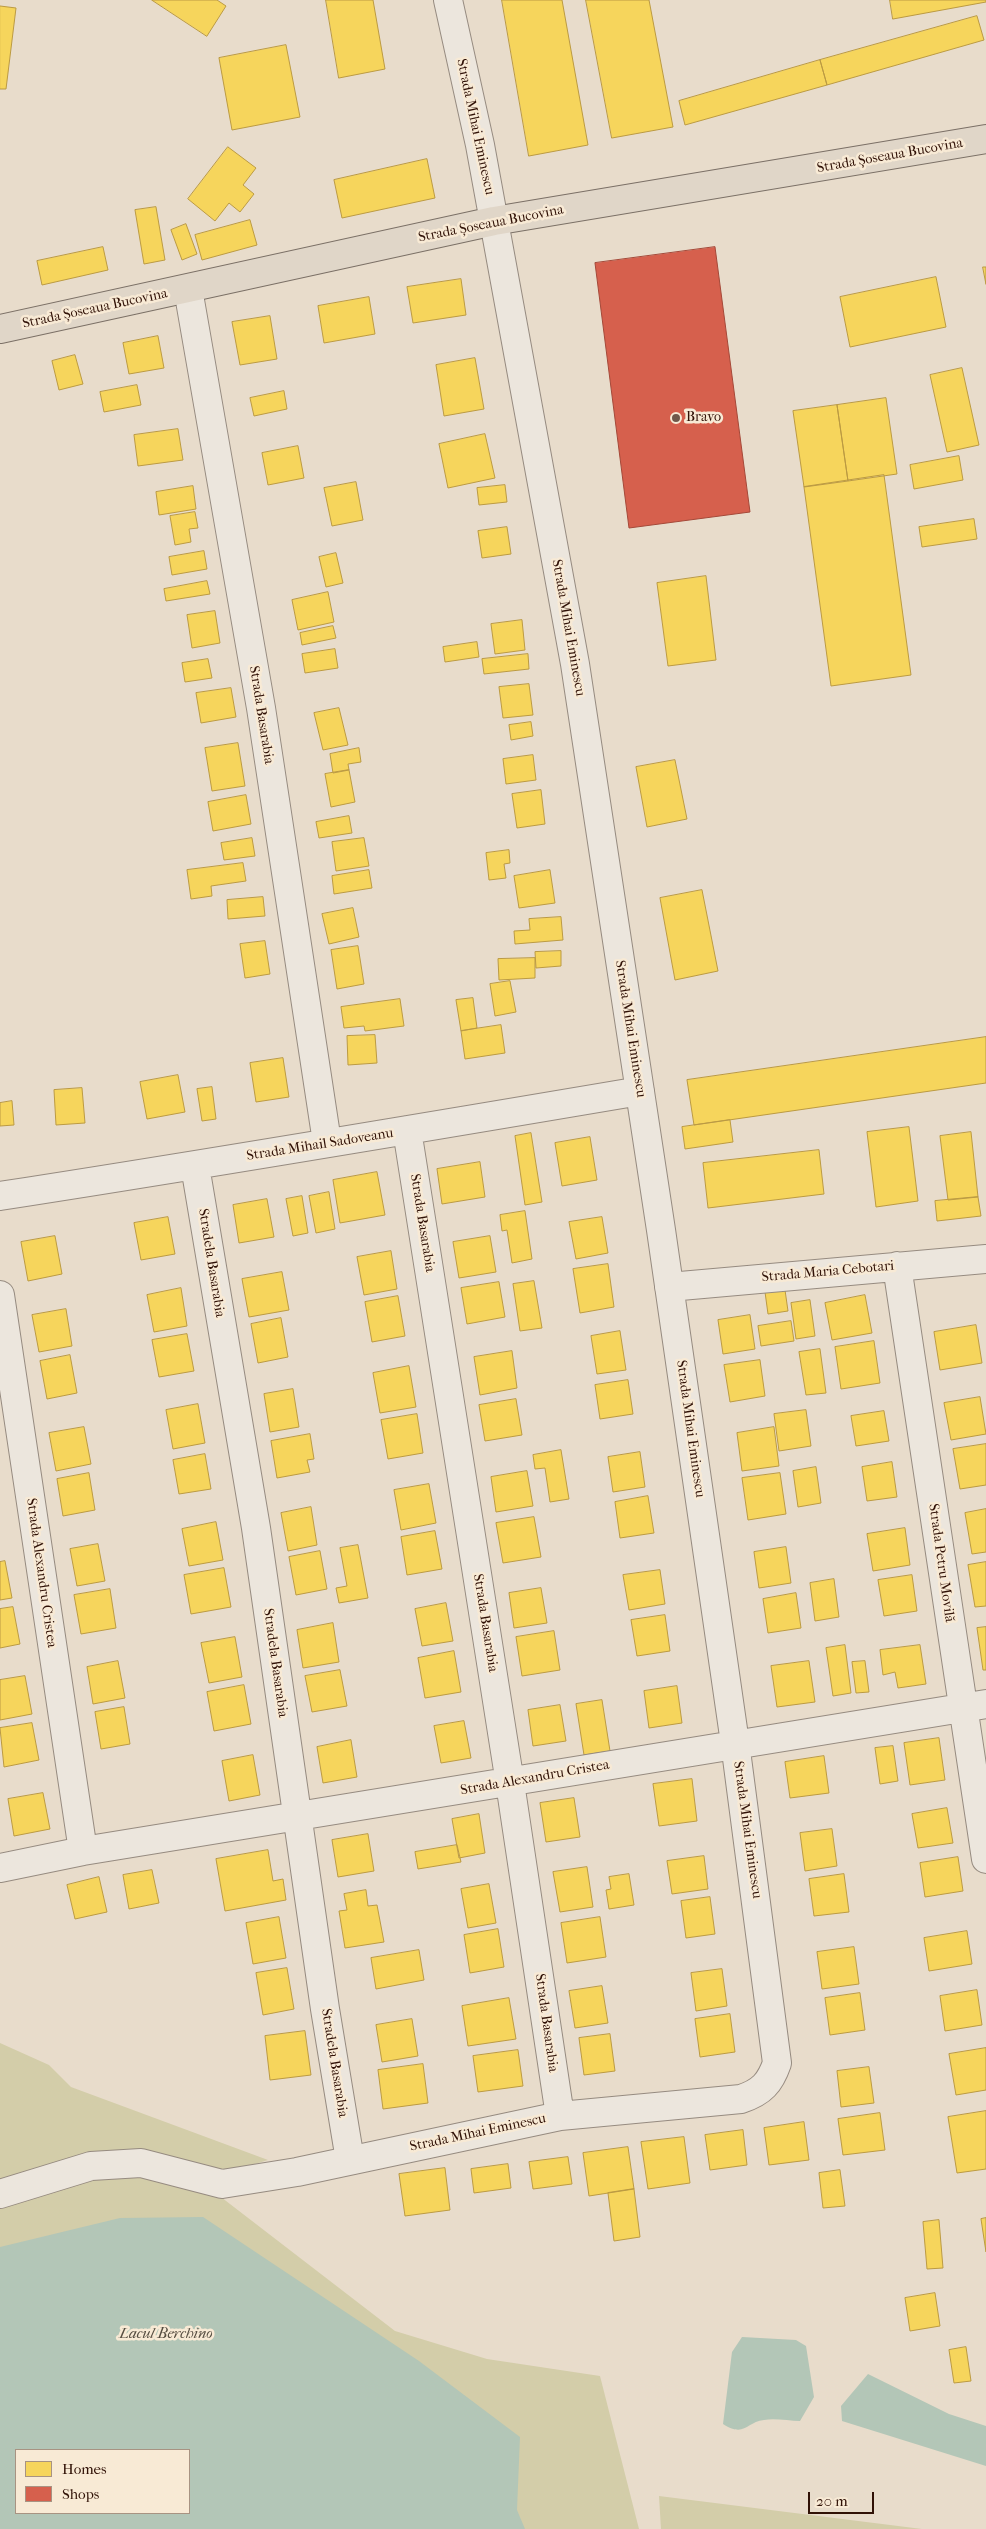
<!DOCTYPE html>
<html>
<head>
<meta charset="utf-8">
<style>
  body { margin:0 }
  #map { position:relative; width:986px; height:2529px; overflow:hidden; background:#e8dccb; font-family:"IM FELL French Canon",serif }
  canvas { display:block }
  .legend { position:absolute; left:15px; top:2449px; width:175px; height:65px; box-sizing:border-box; background:#f8ead5; border:1px solid #a89382; margin:0; padding:6px 9px; list-style:none; font-size:15px; color:#301106 }
  .legend li { display:flex; align-items:center; gap:10px; height:25px }
  .legend b { width:25px; border:1px solid #a89382 }
  .scale { position:absolute; left:808px; top:2492px; width:66px; height:22px; box-sizing:border-box; border:2px solid #301106; border-top:0; padding-left:6px; font-size:15px; line-height:18px; white-space:nowrap; color:#301106; -webkit-text-stroke:4px #f8ead5; paint-order:stroke }
</style>
</head>
<body>
<div id="map">
<canvas width="986" height="2529"></canvas>
<ul class="legend">
<li><b style="height:14px;background:#f6d55c"></b>Homes</li>
<li><b style="height:14px;background:#d6604d"></b>Shops</li>
</ul>
<div class="scale">20 m</div>
</div>
<script>
const c = document.querySelector('canvas').getContext('2d');
c.lineJoin = 'round';
function paint(path, color) { c.fillStyle = color; c.fill(path, 'evenodd'); }
function trace(path, color, width, dash) { c.strokeStyle = color; c.lineWidth = width; c.lineCap = dash ? 'butt' : 'round'; c.setLineDash(dash || []); c.stroke(path); }
function label(font, color, halo, rows, align = 'center') {
  c.font = font + ' "IM FELL French Canon",serif'; c.lineWidth = 5; c.setLineDash([]); c.textBaseline = 'middle'; c.strokeStyle = halo; c.fillStyle = color; for (const [text, x, y, turn = 0] of rows) {
    c.save(); c.translate(x, y); c.rotate((+turn || 0) * Math.PI / 180); c.textAlign = isNaN(turn) ? turn : align; if (halo) c.strokeText(text, 0, 0); c.fillText(text, 0, 0); c.restore();
  }
}
paint(new Path2D(`
  M 0,2043 L 49,2065 L 71,2087 L 268,2160 L 219,2175 L 145,2154 L 100,2151 L 0,2179 Z
  M 143,2175 L 217,2194 L 395,2331 L 487,2359 L 600,2376 L 639,2529 L 0,2529 L 0,2206 L 91,2180 ZM 16,2450 L 189,2450 L 189,2513 L 16,2513 Z
  M 659,2496 L 922,2529 L 661,2529 Z`), '#d3cda9');
paint(new Path2D(`
  M 203,2217 L 419,2361 L 520,2437 L 517,2510 L 525,2529 L 0,2529 L 0,2247 L 120,2218 ZM 189,2450 L 189,2513 L 16,2513 L 16,2450 Z
  M 742,2337 L 796,2340 L 806,2346 L 814,2397 L 800,2421 C 789,2421 775,2418 764,2420 C 746,2422 745,2438 723,2424 L 732,2352 Z
  M 868,2374 L 949,2414 L 986,2426 L 986,2466 L 842,2421 L 841,2406 Z`), '#b3c6b7');
const homes = new Path2D(`
  M 152,0 L 217,0 L 226,6 L 207,36 Z
  M 326,0 L 373,0 L 385,69 L 339,78 Z
  M 502,0 L 562,0 L 588,145 L 529,156 Z
  M 586,0 L 649,0 L 673,127 L 612,138 Z
  M 890,0 L 986,0 L 986,2 L 893,19 Z
  M 0,6 L 16,8 L 6,89 L 0,89 Z
  M 977,16 L 984,40 L 827,85 L 820,60 Z
  M 286,45 L 300,117 L 232,130 L 219,58 Z
  M 820,60 L 827,85 L 685,125 L 679,101 Z
  M 228,147 L 256,168 L 243,185 L 254,194 L 240,212 L 229,203 L 215,221 L 188,199 Z
  M 427,159 L 435,198 L 342,218 L 334,180 Z
  M 156,207 L 165,260 L 144,264 L 135,210 Z
  M 250,220 L 257,245 L 202,260 L 195,235 Z
  M 186,224 L 197,254 L 182,260 L 171,230 Z
  M 103,247 L 108,270 L 42,285 L 37,261 Z
  M 983,267 L 986,267 L 986,284 Z
  M 936,277 L 946,327 L 850,347 L 840,297 Z
  M 461,279 L 466,315 L 413,323 L 407,287 Z
  M 369,297 L 375,334 L 324,343 L 318,306 Z
  M 270,316 L 277,359 L 240,365 L 232,322 Z
  M 158,336 L 164,368 L 129,374 L 123,343 Z
  M 75,355 L 83,384 L 59,390 L 52,361 Z
  M 475,358 L 484,409 L 444,416 L 436,365 Z
  M 962,368 L 979,445 L 947,452 L 930,375 Z
  M 137,385 L 141,405 L 104,412 L 100,392 Z
  M 284,391 L 287,409 L 254,416 L 250,398 Z
  M 886,398 L 897,474 L 848,481 L 837,405 Z
  M 837,405 L 848,481 L 804,487 L 793,411 Z
  M 178,429 L 183,460 L 138,466 L 134,435 Z
  M 485,434 L 495,478 L 448,488 L 439,444 Z
  M 298,446 L 304,478 L 268,485 L 262,453 Z
  M 959,456 L 963,480 L 914,489 L 910,465 Z
  M 884,475 L 911,675 L 831,686 L 804,487 Z
  M 356,482 L 363,520 L 332,526 L 324,488 Z
  M 505,485 L 507,502 L 479,505 L 477,488 Z
  M 193,486 L 196,509 L 159,515 L 156,492 Z
  M 195,512 L 198,528 L 189,529 L 191,542 L 175,545 L 170,516 Z
  M 974,519 L 977,539 L 922,547 L 919,527 Z
  M 507,527 L 511,554 L 482,558 L 478,531 Z
  M 204,551 L 207,569 L 172,575 L 169,557 Z
  M 336,553 L 343,583 L 326,587 L 319,557 Z
  M 706,576 L 716,660 L 668,666 L 657,583 Z
  M 207,581 L 210,594 L 166,601 L 164,589 Z
  M 328,592 L 334,622 L 298,630 L 292,600 Z
  M 215,611 L 220,643 L 192,648 L 187,615 Z
  M 522,620 L 525,650 L 495,654 L 491,624 Z
  M 333,626 L 336,638 L 302,645 L 300,633 Z
  M 477,642 L 479,657 L 445,662 L 443,647 Z
  M 335,649 L 338,668 L 305,673 L 302,654 Z
  M 528,654 L 529,669 L 484,674 L 482,659 Z
  M 208,659 L 212,678 L 185,682 L 182,663 Z
  M 529,684 L 533,715 L 503,718 L 499,687 Z
  M 231,688 L 236,717 L 201,723 L 196,693 Z
  M 339,708 L 348,745 L 323,750 L 314,713 Z
  M 531,722 L 533,736 L 511,740 L 509,725 Z
  M 238,743 L 245,786 L 212,791 L 205,748 Z
  M 359,748 L 361,762 L 348,764 L 349,770 L 333,773 L 330,754 Z
  M 533,755 L 536,780 L 506,784 L 503,759 Z
  M 675,760 L 687,819 L 647,827 L 636,767 Z
  M 349,770 L 355,802 L 331,807 L 325,774 Z
  M 541,790 L 545,824 L 517,828 L 512,794 Z
  M 246,795 L 251,824 L 213,831 L 208,802 Z
  M 349,816 L 352,833 L 319,838 L 316,822 Z
  M 252,838 L 255,856 L 224,860 L 221,843 Z
  M 364,838 L 369,866 L 336,871 L 332,842 Z
  M 509,850 L 510,863 L 504,864 L 506,878 L 489,880 L 486,853 Z
  M 243,863 L 246,881 L 211,886 L 212,896 L 191,899 L 187,870 Z
  M 369,870 L 372,888 L 334,894 L 332,876 Z
  M 550,870 L 555,903 L 519,908 L 514,876 Z
  M 702,890 L 718,971 L 675,980 L 660,898 Z
  M 263,897 L 265,916 L 228,919 L 227,900 Z
  M 353,908 L 359,937 L 329,944 L 322,914 Z
  M 561,917 L 563,940 L 515,944 L 514,931 L 530,930 L 529,919 Z
  M 265,941 L 270,974 L 245,978 L 240,944 Z
  M 358,946 L 364,984 L 337,989 L 331,950 Z
  M 561,951 L 561,966 L 536,968 L 535,952 Z
  M 535,958 L 535,978 L 499,980 L 498,959 Z
  M 510,981 L 516,1012 L 495,1016 L 490,984 Z
  M 473,998 L 477,1028 L 461,1031 L 456,1000 Z
  M 400,999 L 404,1026 L 365,1031 L 364,1026 L 344,1028 L 341,1007 Z
  M 501,1025 L 505,1053 L 465,1059 L 461,1031 Z
  M 375,1035 L 377,1063 L 348,1065 L 347,1036 Z
  M 986,1037 L 986,1083 L 694,1125 L 687,1080 Z
  M 283,1058 L 289,1097 L 256,1102 L 250,1063 Z
  M 178,1075 L 185,1112 L 147,1119 L 140,1082 Z
  M 212,1087 L 216,1119 L 202,1121 L 197,1089 Z
  M 82,1088 L 85,1123 L 56,1125 L 54,1090 Z
  M 12,1101 L 14,1125 L 0,1126 L 0,1103 Z
  M 730,1120 L 733,1142 L 685,1149 L 682,1127 Z
  M 909,1127 L 918,1201 L 876,1207 L 867,1132 Z
  M 971,1132 L 978,1197 L 948,1200 L 940,1136 Z
  M 531,1133 L 542,1202 L 525,1205 L 515,1136 Z
  M 590,1137 L 597,1180 L 562,1186 L 555,1143 Z
  M 819,1150 L 824,1194 L 708,1208 L 703,1163 Z
  M 480,1162 L 485,1197 L 442,1204 L 437,1169 Z
  M 377,1172 L 385,1215 L 340,1223 L 333,1180 Z
  M 329,1192 L 335,1229 L 316,1233 L 309,1196 Z
  M 302,1196 L 308,1233 L 293,1236 L 286,1199 Z
  M 978,1197 L 981,1216 L 937,1221 L 935,1201 Z
  M 267,1199 L 274,1237 L 239,1243 L 233,1205 Z
  M 525,1211 L 532,1259 L 512,1263 L 507,1230 L 502,1231 L 500,1215 Z
  M 168,1217 L 175,1254 L 141,1260 L 134,1223 Z
  M 602,1217 L 608,1253 L 576,1259 L 569,1222 Z
  M 55,1236 L 62,1274 L 28,1281 L 21,1242 Z
  M 490,1236 L 496,1272 L 459,1278 L 453,1242 Z
  M 391,1251 L 397,1289 L 364,1295 L 357,1257 Z
  M 608,1264 L 614,1307 L 580,1313 L 573,1269 Z
  M 282,1272 L 289,1310 L 249,1317 L 242,1279 Z
  M 534,1281 L 542,1328 L 520,1331 L 513,1284 Z
  M 499,1282 L 505,1317 L 467,1324 L 461,1288 Z
  M 181,1288 L 187,1326 L 154,1332 L 147,1295 Z
  M 785,1290 L 788,1311 L 768,1314 L 765,1292 Z
  M 865,1295 L 872,1333 L 832,1340 L 825,1303 Z
  M 398,1296 L 405,1336 L 372,1342 L 365,1302 Z
  M 810,1300 L 815,1336 L 796,1339 L 791,1303 Z
  M 66,1309 L 72,1346 L 39,1352 L 32,1315 Z
  M 750,1315 L 755,1349 L 723,1354 L 718,1320 Z
  M 281,1318 L 288,1357 L 258,1363 L 251,1324 Z
  M 791,1321 L 794,1341 L 761,1346 L 758,1326 Z
  M 976,1325 L 982,1363 L 940,1370 L 934,1332 Z
  M 620,1331 L 626,1370 L 597,1374 L 591,1336 Z
  M 187,1334 L 194,1371 L 159,1377 L 152,1340 Z
  M 874,1341 L 880,1383 L 841,1389 L 835,1347 Z
  M 820,1349 L 826,1393 L 806,1395 L 799,1352 Z
  M 512,1351 L 517,1388 L 480,1395 L 474,1357 Z
  M 70,1355 L 77,1393 L 47,1399 L 40,1361 Z
  M 760,1360 L 765,1396 L 730,1402 L 724,1365 Z
  M 409,1366 L 416,1407 L 380,1413 L 373,1373 Z
  M 628,1380 L 633,1414 L 600,1419 L 595,1385 Z
  M 293,1389 L 299,1427 L 270,1432 L 264,1394 Z
  M 980,1397 L 986,1434 L 951,1440 L 944,1403 Z
  M 516,1399 L 522,1435 L 485,1441 L 479,1405 Z
  M 198,1404 L 205,1443 L 173,1449 L 166,1410 Z
  M 806,1410 L 811,1446 L 779,1451 L 774,1414 Z
  M 884,1411 L 889,1441 L 856,1446 L 851,1416 Z
  M 417,1414 L 423,1453 L 388,1459 L 381,1420 Z
  M 84,1427 L 91,1464 L 56,1471 L 49,1433 Z
  M 774,1427 L 779,1466 L 742,1471 L 737,1433 Z
  M 310,1434 L 314,1459 L 307,1460 L 310,1472 L 277,1478 L 271,1441 Z
  M 986,1444 L 986,1485 L 960,1489 L 953,1449 Z
  M 561,1450 L 569,1499 L 550,1502 L 545,1468 L 535,1469 L 533,1455 Z
  M 640,1452 L 645,1487 L 613,1492 L 608,1457 Z
  M 205,1454 L 211,1489 L 179,1494 L 173,1460 Z
  M 892,1462 L 897,1497 L 867,1501 L 862,1467 Z
  M 816,1467 L 821,1503 L 798,1507 L 793,1471 Z
  M 527,1471 L 533,1506 L 496,1512 L 491,1477 Z
  M 89,1473 L 95,1510 L 63,1516 L 57,1479 Z
  M 780,1473 L 786,1514 L 748,1520 L 742,1478 Z
  M 429,1484 L 436,1523 L 401,1530 L 394,1490 Z
  M 648,1496 L 654,1533 L 620,1538 L 615,1502 Z
  M 311,1507 L 317,1545 L 288,1551 L 281,1513 Z
  M 986,1509 L 986,1552 L 972,1554 L 965,1513 Z
  M 534,1517 L 541,1557 L 503,1563 L 496,1523 Z
  M 216,1522 L 223,1560 L 189,1566 L 182,1529 Z
  M 905,1528 L 910,1565 L 873,1571 L 867,1534 Z
  M 435,1531 L 442,1569 L 407,1575 L 401,1537 Z
  M 98,1544 L 105,1581 L 77,1586 L 70,1549 Z
  M 358,1545 L 368,1598 L 339,1603 L 336,1588 L 347,1586 L 340,1548 Z
  M 786,1547 L 791,1583 L 759,1588 L 754,1552 Z
  M 320,1551 L 327,1589 L 296,1595 L 289,1557 Z
  M 5,1561 L 12,1598 L 0,1600 L 0,1562 Z
  M 986,1562 L 986,1606 L 975,1607 L 968,1565 Z
  M 224,1568 L 231,1607 L 191,1614 L 184,1575 Z
  M 660,1570 L 665,1604 L 629,1610 L 623,1575 Z
  M 912,1575 L 917,1611 L 884,1616 L 878,1580 Z
  M 834,1579 L 839,1617 L 815,1621 L 810,1583 Z
  M 541,1588 L 547,1623 L 514,1628 L 509,1593 Z
  M 110,1589 L 116,1628 L 81,1634 L 74,1595 Z
  M 796,1593 L 801,1628 L 768,1633 L 763,1599 Z
  M 446,1603 L 453,1641 L 422,1646 L 415,1609 Z
  M 13,1607 L 20,1644 L 0,1648 L 0,1609 Z
  M 665,1615 L 670,1651 L 637,1656 L 631,1620 Z
  M 333,1623 L 339,1662 L 303,1668 L 297,1630 Z
  M 986,1627 L 986,1670 L 983,1670 L 977,1628 Z
  M 554,1631 L 560,1670 L 522,1676 L 516,1637 Z
  M 235,1637 L 242,1677 L 209,1683 L 201,1643 Z
  M 845,1645 L 851,1693 L 833,1696 L 826,1648 Z
  M 920,1645 L 926,1684 L 898,1688 L 895,1672 L 883,1675 L 880,1650 Z
  M 454,1651 L 461,1692 L 425,1698 L 418,1658 Z
  M 118,1661 L 125,1698 L 93,1704 L 87,1667 Z
  M 809,1661 L 815,1702 L 777,1707 L 771,1666 Z
  M 865,1661 L 869,1692 L 856,1693 L 852,1662 Z
  M 340,1670 L 347,1706 L 312,1712 L 305,1676 Z
  M 25,1676 L 32,1714 L 0,1720 L 0,1680 Z
  M 244,1685 L 251,1724 L 214,1731 L 207,1692 Z
  M 677,1686 L 682,1723 L 649,1728 L 644,1691 Z
  M 602,1700 L 610,1751 L 584,1755 L 576,1704 Z
  M 560,1705 L 566,1741 L 533,1746 L 528,1710 Z
  M 124,1707 L 130,1744 L 101,1749 L 95,1712 Z
  M 464,1721 L 471,1758 L 441,1763 L 434,1726 Z
  M 32,1723 L 39,1760 L 4,1767 L 0,1728 Z
  M 939,1738 L 945,1780 L 910,1785 L 904,1743 Z
  M 351,1740 L 357,1777 L 323,1783 L 317,1747 Z
  M 893,1746 L 898,1781 L 880,1784 L 875,1748 Z
  M 253,1755 L 260,1795 L 229,1801 L 222,1761 Z
  M 824,1756 L 829,1793 L 790,1798 L 785,1762 Z
  M 692,1779 L 697,1821 L 659,1826 L 653,1784 Z
  M 43,1793 L 50,1829 L 14,1836 L 8,1799 Z
  M 574,1798 L 580,1837 L 546,1842 L 540,1803 Z
  M 947,1808 L 953,1843 L 918,1848 L 912,1814 Z
  M 479,1814 L 485,1853 L 459,1858 L 452,1819 Z
  M 832,1829 L 837,1866 L 805,1871 L 800,1833 Z
  M 368,1834 L 374,1871 L 338,1877 L 332,1840 Z
  M 457,1845 L 461,1862 L 418,1869 L 415,1852 Z
  M 268,1850 L 273,1881 L 283,1879 L 286,1900 L 225,1911 L 216,1859 Z
  M 704,1856 L 708,1889 L 672,1894 L 667,1861 Z
  M 958,1857 L 963,1891 L 925,1897 L 920,1863 Z
  M 587,1867 L 593,1907 L 560,1912 L 553,1872 Z
  M 152,1870 L 159,1903 L 129,1909 L 123,1875 Z
  M 629,1874 L 634,1905 L 609,1909 L 606,1890 L 611,1889 L 609,1877 Z
  M 844,1874 L 849,1912 L 814,1916 L 809,1879 Z
  M 99,1877 L 107,1912 L 75,1919 L 67,1885 Z
  M 489,1884 L 496,1923 L 468,1928 L 461,1889 Z
  M 366,1890 L 368,1906 L 377,1905 L 384,1942 L 345,1948 L 339,1911 L 347,1910 L 344,1894 Z
  M 710,1897 L 715,1934 L 686,1938 L 681,1901 Z
  M 279,1917 L 286,1958 L 253,1964 L 246,1923 Z
  M 600,1917 L 606,1957 L 567,1963 L 561,1923 Z
  M 498,1929 L 504,1967 L 470,1973 L 464,1935 Z
  M 967,1931 L 972,1964 L 929,1971 L 924,1938 Z
  M 854,1947 L 859,1984 L 822,1989 L 817,1952 Z
  M 419,1950 L 424,1980 L 376,1989 L 371,1958 Z
  M 287,1968 L 294,2009 L 263,2015 L 256,1973 Z
  M 722,1969 L 727,2006 L 696,2011 L 691,1973 Z
  M 602,1986 L 608,2023 L 575,2028 L 569,1991 Z
  M 977,1990 L 982,2025 L 945,2031 L 940,1996 Z
  M 860,1993 L 865,2030 L 830,2035 L 825,1998 Z
  M 509,1998 L 516,2039 L 468,2046 L 462,2006 Z
  M 730,2014 L 735,2052 L 700,2057 L 695,2019 Z
  M 412,2019 L 418,2056 L 382,2062 L 376,2025 Z
  M 305,2031 L 311,2075 L 270,2080 L 265,2036 Z
  M 610,2034 L 615,2071 L 584,2075 L 579,2038 Z
  M 986,2048 L 986,2090 L 956,2095 L 949,2054 Z
  M 518,2050 L 523,2086 L 478,2092 L 473,2056 Z
  M 423,2064 L 428,2103 L 383,2109 L 378,2070 Z
  M 869,2067 L 874,2103 L 841,2107 L 837,2071 Z
  M 986,2111 L 986,2169 L 957,2173 L 948,2117 Z
  M 880,2113 L 885,2150 L 843,2155 L 838,2119 Z
  M 804,2122 L 809,2160 L 769,2165 L 764,2128 Z
  M 743,2130 L 747,2165 L 710,2170 L 705,2135 Z
  M 684,2137 L 690,2183 L 648,2189 L 641,2142 Z
  M 628,2147 L 634,2189 L 589,2196 L 583,2153 Z
  M 568,2157 L 572,2184 L 533,2189 L 529,2162 Z
  M 508,2164 L 511,2188 L 474,2193 L 471,2169 Z
  M 445,2168 L 450,2210 L 405,2216 L 399,2174 Z
  M 840,2170 L 845,2206 L 823,2208 L 819,2173 Z
  M 634,2189 L 640,2237 L 614,2241 L 608,2193 Z
  M 986,2218 L 986,2252 L 981,2219 Z
  M 939,2220 L 943,2268 L 927,2269 L 923,2222 Z
  M 935,2293 L 940,2326 L 910,2331 L 905,2298 Z
  M 966,2347 L 971,2381 L 954,2383 L 949,2350 Z`);
paint(homes, '#f6d55c');
trace(homes, '#bb9a42', 1);
const shops = new Path2D(`
  M 715,247 L 750,512 L 629,528 L 595,263 Z`);
paint(shops, '#d6604d');
trace(shops, '#a44838', 1);
const minor = new Path2D(`
  M 188,289 L 261,708 L 327,1142
  M 407,1130 L 510,1783 L 560,2116
  M 195,1166 L 256,1528 L 325,2009 L 350,2160
  M 0,1196 C 214,1163 427,1127 640,1091
  M 897,1266 L 986,1859
  M 669,1287 L 986,1259
  M 0,1295 L 83,1851
  M 0,1868 L 83,1851 L 986,1704
  M 0,2194 L 91,2166 L 141,2163 L 222,2184 L 297,2172 L 560,2116 L 741,2099 C 762,2092 770,2083 777,2063 L 735,1743 L 661,1230 L 575,664 L 480,145 L 448,0`);
const major = new Path2D(`
  M 0,329 L 494,221 L 986,139`);
trace(minor, '#968b80', 30);
trace(major, '#7b7066', 30);
trace(minor, '#ece6dd', 28);
trace(major, '#e0d6c8', 28);
for (const [x, y, r, color] of [
  [676,418,5,"#70584b"]
]) { const dot = new Path2D(); dot.arc(x, y, r, 0, 2 * Math.PI); c.fillStyle = color; c.fill(dot); trace(dot, '#f8ead5', 2); }
label('14px', '#301106', '#f8ead5', [
  ["Strada Mihai Eminescu",475,127,78],
  ["Strada Șoseaua Bucovina",890,156,-10],
  ["Strada Șoseaua Bucovina",491,224,-11],
  ["Strada Șoseaua Bucovina",95,309,-12],
  ["Strada Mihai Eminescu",568,628,80],
  ["Strada Basarabia",261,715,81],
  ["Strada Mihai Eminescu",630,1029,81],
  ["Strada Mihail Sadoveanu",320,1145,-9],
  ["Strada Basarabia",422,1223,81],
  ["Stradela Basarabia",211,1263,81],
  ["Strada Maria Cebotari",828,1272,-5],
  ["Strada Mihai Eminescu",690,1429,82],
  ["Strada Petru Movilă",941,1563,82],
  ["Strada Alexandru Cristea",41,1573,82],
  ["Strada Basarabia",485,1623,81],
  ["Stradela Basarabia",275,1663,82],
  ["Strada Alexandru Cristea",535,1778,-10],
  ["Strada Mihai Eminescu",747,1830,82],
  ["Strada Basarabia",546,2023,82],
  ["Stradela Basarabia",334,2063,81],
  ["Strada Mihai Eminescu",478,2133,-12]
]);
label('14px', '#301106', '#f8ead5', [
  ["Bravo",686,418]
], 'left');
label('italic 15px', '#564d41', '#f8ead5', [
  ["Lacul Berchino",166,2334]
]);
</script>
</body>
</html>
